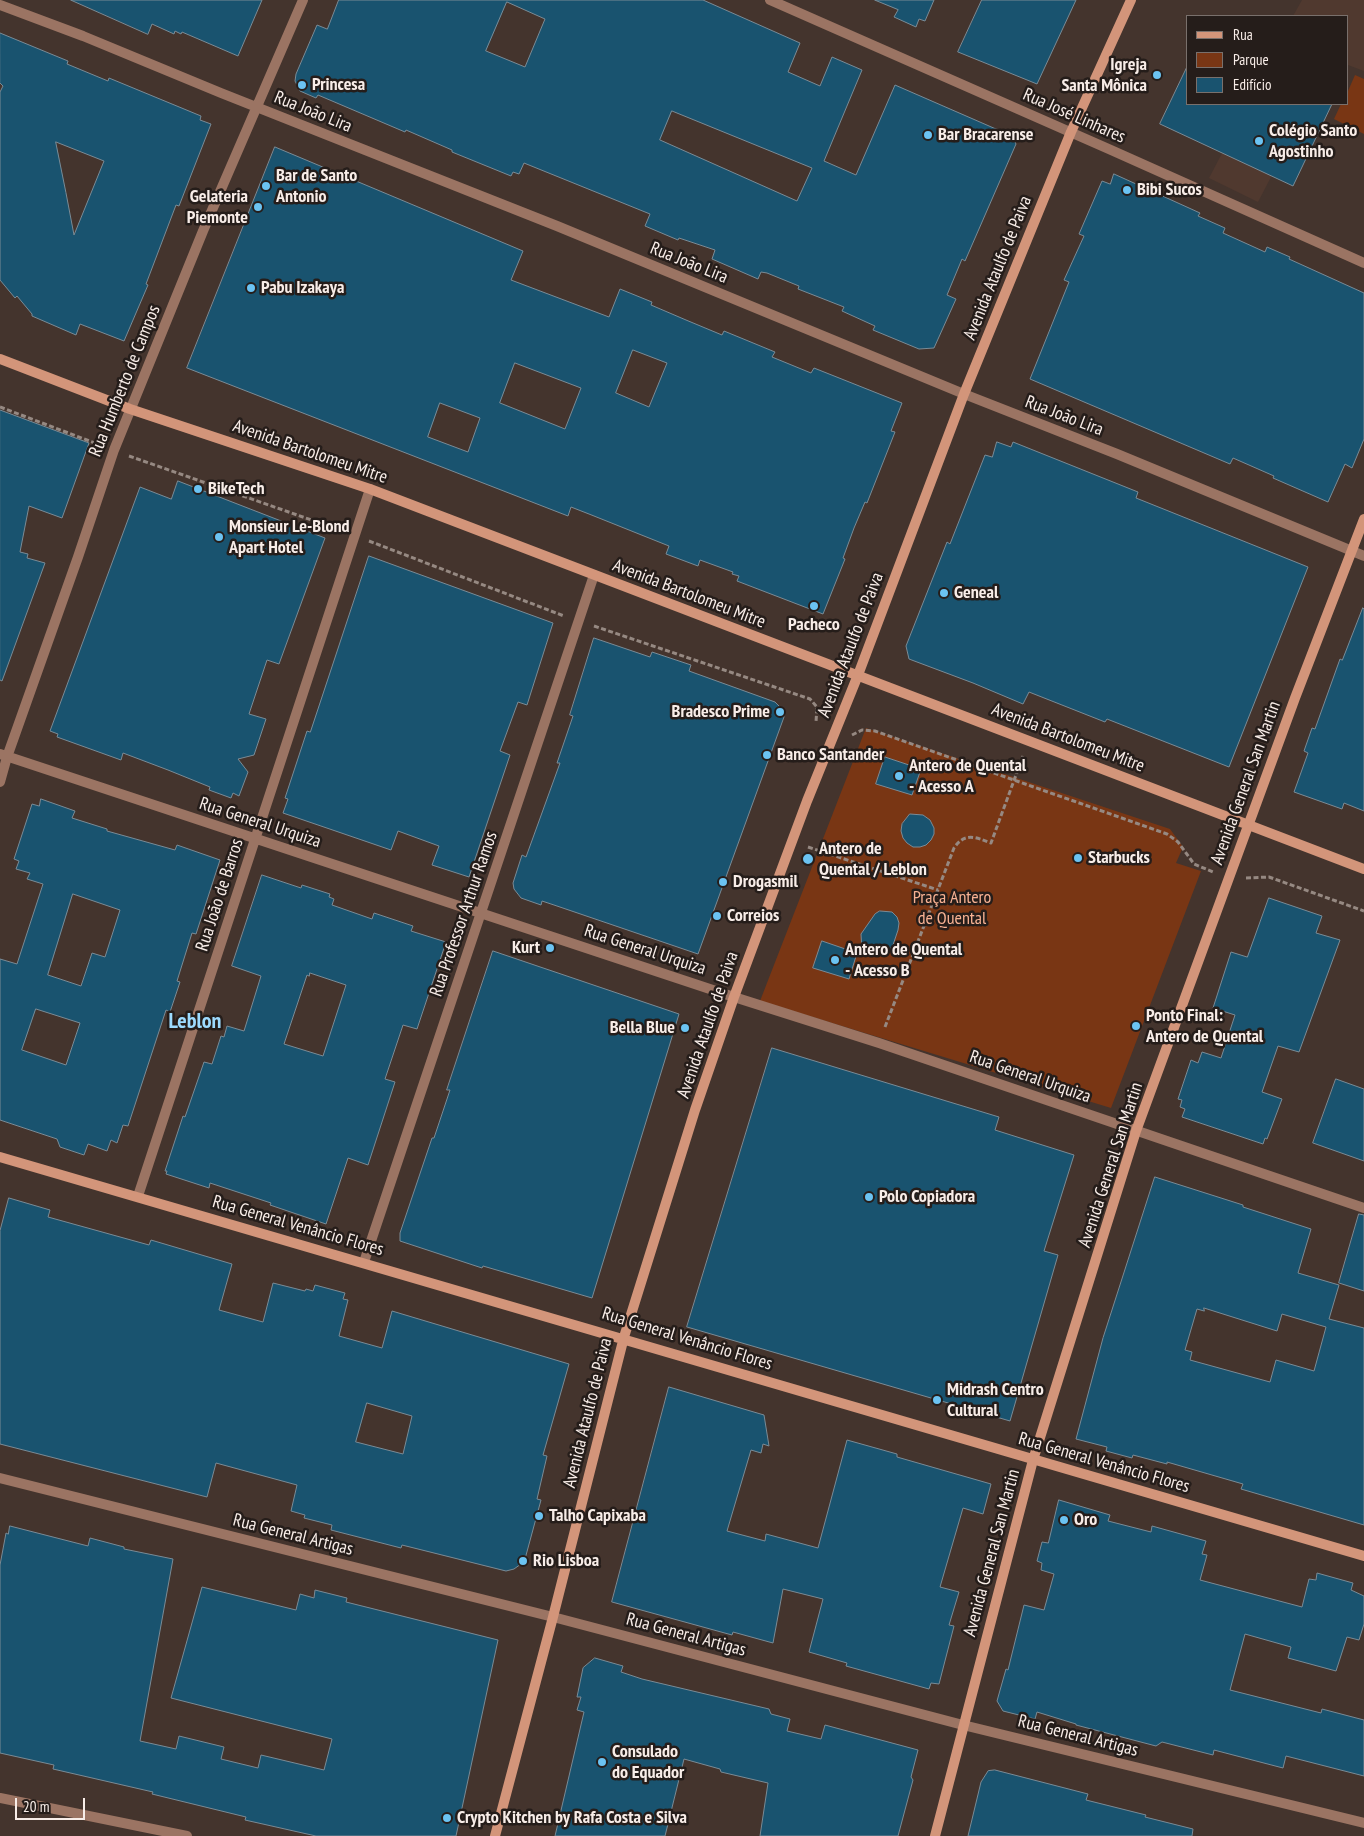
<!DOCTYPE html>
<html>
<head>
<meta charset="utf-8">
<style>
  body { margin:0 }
  #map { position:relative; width:1364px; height:1836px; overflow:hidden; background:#44342d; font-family:"PT Sans Narrow",sans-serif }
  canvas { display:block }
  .legend { position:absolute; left:1186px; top:15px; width:162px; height:90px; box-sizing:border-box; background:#251d1a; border:1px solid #79706c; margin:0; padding:6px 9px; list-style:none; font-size:15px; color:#f8ede8 }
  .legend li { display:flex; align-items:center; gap:10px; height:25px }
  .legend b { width:25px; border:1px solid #79706c }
  .scale { position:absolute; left:15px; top:1798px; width:70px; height:22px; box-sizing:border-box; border:2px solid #f8ede8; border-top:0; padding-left:6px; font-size:15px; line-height:18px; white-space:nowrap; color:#f8ede8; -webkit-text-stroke:4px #251d1a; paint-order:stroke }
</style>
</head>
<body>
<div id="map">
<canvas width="1364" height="1836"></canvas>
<ul class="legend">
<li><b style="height:6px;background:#d3957a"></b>Rua</li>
<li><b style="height:14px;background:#793614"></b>Parque</li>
<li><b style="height:14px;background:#19536f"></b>Edifício</li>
</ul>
<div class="scale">20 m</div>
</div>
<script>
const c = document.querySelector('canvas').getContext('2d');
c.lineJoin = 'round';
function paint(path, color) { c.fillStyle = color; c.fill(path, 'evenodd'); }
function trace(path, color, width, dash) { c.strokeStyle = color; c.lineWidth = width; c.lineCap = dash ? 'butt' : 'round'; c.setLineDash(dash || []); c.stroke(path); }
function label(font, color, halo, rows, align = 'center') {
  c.font = font + ' "PT Sans Narrow",sans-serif'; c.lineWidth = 5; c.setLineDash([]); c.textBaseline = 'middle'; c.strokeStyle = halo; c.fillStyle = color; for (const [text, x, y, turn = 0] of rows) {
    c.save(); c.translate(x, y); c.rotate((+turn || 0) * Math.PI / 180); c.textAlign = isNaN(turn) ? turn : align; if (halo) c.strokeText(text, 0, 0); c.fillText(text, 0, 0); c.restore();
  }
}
paint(new Path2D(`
  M 1302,0 L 1364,0 L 1364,71 L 1348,65 L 1348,16 L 1293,16 Z
  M 1248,104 L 1309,104 L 1258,202 L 1209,178 Z`), '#50392f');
paint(new Path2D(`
  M 1355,75 L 1364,79 L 1364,134 L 1334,119 L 1341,104 L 1348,104 L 1348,91 Z
  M 866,728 L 1170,829 L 1183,847 L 1176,863 L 1201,871 L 1111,1108 L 760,1001 Z`), '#793614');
const building = new Path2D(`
  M 71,0 L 262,0 L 238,56 L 182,32 L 181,34 L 175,31 L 174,34 L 152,24 L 148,34 Z
  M 339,0 L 703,0 L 800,43 L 788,72 L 820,86 L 832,57 L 862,70 L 824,161 L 856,175 L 895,85 L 1012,136 L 1016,144 L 965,261 L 962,259 L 947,295 L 956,299 L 934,348 L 919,349 L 873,330 L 875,326 L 842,311 L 844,307 L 798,289 L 799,286 L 767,273 L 761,272 L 758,279 L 712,259 L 715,250 L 679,238 L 678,240 L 645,226 L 650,214 L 524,163 L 519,174 L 513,172 L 511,176 L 452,152 L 452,150 L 406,130 L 405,132 L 318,95 L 316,98 L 300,91 L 295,81 L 296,74 L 317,25 L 327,29 ZM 507,2 L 545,19 L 525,67 L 486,51 ZM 672,111 L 812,168 L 797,201 L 660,140 Z
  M 875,0 L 934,0 L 925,21 L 919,19 L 916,27 L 894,17 L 898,10 Z
  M 982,0 L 1076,0 L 1037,84 L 958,52 Z
  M 0,33 L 68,61 L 67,64 L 108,81 L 109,78 L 201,116 L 200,120 L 211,124 L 179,206 L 176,205 L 146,284 L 148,285 L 124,341 L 80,324 L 76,335 L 32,316 L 32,314 L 17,296 L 15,298 L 0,280 L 0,92 L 3,86 L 0,83 ZM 56,142 L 104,161 L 74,235 L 66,193 Z
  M 1188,65 L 1188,104 L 1332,104 L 1293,186 L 1160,124 Z
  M 275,147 L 523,251 L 511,280 L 609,317 L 620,289 L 652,302 L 651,305 L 686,320 L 722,335 L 724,331 L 775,352 L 772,357 L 811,373 L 814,368 L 902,403 L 891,431 L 895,432 L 867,503 L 865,502 L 854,528 L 843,558 L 845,559 L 823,614 L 737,581 L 739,576 L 732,574 L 733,572 L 700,560 L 698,566 L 666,554 L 669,546 L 589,514 L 571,507 L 568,516 L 187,368 ZM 633,350 L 667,363 L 649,407 L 616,393 ZM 515,363 L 581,388 L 565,429 L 500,403 ZM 440,403 L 480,418 L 468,452 L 428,437 Z
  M 1114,174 L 1200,213 L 1198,216 L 1225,228 L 1223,233 L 1265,252 L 1267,247 L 1290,257 L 1289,259 L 1364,293 L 1364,439 L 1352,468 L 1345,464 L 1328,502 L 1273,478 L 1274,476 L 1233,458 L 1230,464 L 1030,379 L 1069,282 L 1064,280 L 1084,236 L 1079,234 L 1102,181 L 1110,184 Z
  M 0,410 L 89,443 L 62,518 L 29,506 L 20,552 L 28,554 L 27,558 L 45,563 L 2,681 L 0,680 Z
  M 997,442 L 1011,447 L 1013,442 L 1138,492 L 1136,498 L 1308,567 L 1229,767 L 1107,719 L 1105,722 L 1029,692 L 1023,704 L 973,683 L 909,659 L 906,646 L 947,542 L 950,544 L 985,455 L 992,457 Z
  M 178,481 L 325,538 L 279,664 L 267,660 L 249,714 L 266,719 L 254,755 L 238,759 L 248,772 L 239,796 L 233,793 L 231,798 L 209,790 L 210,787 L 168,770 L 123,753 L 121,760 L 57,737 L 58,734 L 50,731 L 140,487 L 171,499 Z
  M 369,556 L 553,623 L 527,705 L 518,702 L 500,751 L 510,755 L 469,877 L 432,865 L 439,846 L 398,831 L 391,850 L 283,813 L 288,799 L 285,798 L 307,731 L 310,732 Z
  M 1363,608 L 1364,609 L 1364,811 L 1344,803 L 1342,809 L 1294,792 L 1308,753 L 1304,751 L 1312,728 L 1315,729 L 1340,659 L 1342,660 Z
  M 594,638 L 650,657 L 652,652 L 691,665 L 689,671 L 775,702 L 783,710 L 784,717 L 698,954 L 554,905 L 542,901 L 541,905 L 521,898 L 514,889 L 513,883 L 522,855 L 526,857 L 560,763 L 557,763 L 573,716 L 570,715 Z
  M 885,757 L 921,769 L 912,795 L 876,784 Z
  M 41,799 L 75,811 L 72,818 L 107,829 L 107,831 L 175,850 L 177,845 L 220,860 L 196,934 L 192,933 L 177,981 L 180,982 L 170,1012 L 166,1010 L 128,1126 L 123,1125 L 117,1143 L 111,1140 L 107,1151 L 88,1144 L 84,1155 L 60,1147 L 57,1139 L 0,1120 L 0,959 L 17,964 L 43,884 L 27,879 L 30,873 L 16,869 L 19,861 L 14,859 L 32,804 L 39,806 ZM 73,894 L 120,910 L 105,957 L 92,953 L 81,986 L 48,975 ZM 36,1009 L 80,1023 L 66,1065 L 22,1050 Z
  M 910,814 L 923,815 L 930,820 L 934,828 L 934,834 L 931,840 L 926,845 L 920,847 L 913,847 L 907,843 L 903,838 L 901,831 L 902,824 Z
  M 262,875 L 301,888 L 302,885 L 330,894 L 329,897 L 334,899 L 332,905 L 372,919 L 374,913 L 413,926 L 411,931 L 446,942 L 417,1029 L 403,1025 L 385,1079 L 395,1082 L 368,1165 L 348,1158 L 326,1224 L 270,1205 L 271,1203 L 210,1183 L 209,1188 L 166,1174 L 167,1171 L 165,1171 L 183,1116 L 185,1117 L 204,1062 L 212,1064 L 221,1036 L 224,1037 L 227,1026 L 244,1031 L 261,976 L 232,966 ZM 310,973 L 346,985 L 323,1056 L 284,1044 L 307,975 L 309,976 Z
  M 1269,898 L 1322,916 L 1316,933 L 1340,940 L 1299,1052 L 1278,1046 L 1262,1092 L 1282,1099 L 1267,1139 L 1265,1138 L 1263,1144 L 1182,1117 L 1185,1109 L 1180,1107 L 1182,1100 L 1178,1099 L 1191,1060 L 1198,1063 L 1202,1052 L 1221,1058 L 1235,1015 L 1213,1008 L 1231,952 L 1247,957 Z
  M 880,911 L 892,912 L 897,917 L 899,923 L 898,930 L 893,945 L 888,951 L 881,954 L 862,953 L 861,934 L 875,914 Z
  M 822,941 L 857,953 L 849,979 L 813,968 Z
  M 493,951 L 679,1014 L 592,1298 L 483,1266 L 482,1268 L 400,1241 L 400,1233 L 432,1138 L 434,1138 L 450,1090 L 447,1090 Z
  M 772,1048 L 999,1117 L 995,1130 L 1074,1155 L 1044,1251 L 1058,1255 L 1010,1421 L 687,1327 Z
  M 1336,1079 L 1364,1089 L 1364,1161 L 1313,1143 Z
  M 1155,1177 L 1243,1205 L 1243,1207 L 1311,1229 L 1298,1273 L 1339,1285 L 1329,1319 L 1364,1328 L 1364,1525 L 1241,1489 L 1243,1484 L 1167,1462 L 1167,1464 L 1133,1455 L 1132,1458 L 1106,1451 L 1107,1447 L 1076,1439 L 1103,1338 ZM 1204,1308 L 1277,1331 L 1282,1314 L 1326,1327 L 1314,1371 L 1276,1360 L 1270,1382 L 1190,1360 L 1192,1352 L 1185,1350 L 1197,1309 L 1204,1311 Z
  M 9,1198 L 50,1210 L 48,1217 L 149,1245 L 151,1240 L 232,1264 L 219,1310 L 263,1322 L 273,1283 L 305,1291 L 306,1289 L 313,1291 L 315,1285 L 345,1293 L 343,1299 L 348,1300 L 339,1336 L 382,1348 L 392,1311 L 569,1364 L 543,1455 L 547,1456 L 537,1499 L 541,1500 L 525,1559 L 521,1564 L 514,1569 L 506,1571 L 402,1545 L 401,1548 L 331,1530 L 332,1525 L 304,1518 L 305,1515 L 291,1511 L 297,1485 L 216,1463 L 207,1497 L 0,1444 L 0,1231 ZM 367,1403 L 412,1416 L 403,1454 L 356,1442 Z
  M 1359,1214 L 1364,1215 L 1364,1291 L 1339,1283 Z
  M 669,1387 L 764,1415 L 769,1446 L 763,1444 L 761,1453 L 751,1450 L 727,1531 L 765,1541 L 766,1534 L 818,1548 L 847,1440 L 897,1454 L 897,1457 L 991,1484 L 983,1514 L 963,1508 L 940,1587 L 959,1592 L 949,1625 L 954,1626 L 939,1684 L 931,1683 L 929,1689 L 846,1666 L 847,1663 L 809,1652 L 823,1599 L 783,1589 L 773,1643 L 733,1632 L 732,1635 L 612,1602 Z
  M 1059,1500 L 1110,1515 L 1108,1521 L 1151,1532 L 1152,1526 L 1206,1541 L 1202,1554 L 1207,1555 L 1200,1580 L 1302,1607 L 1309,1579 L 1316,1580 L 1317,1573 L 1353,1583 L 1351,1590 L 1364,1596 L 1364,1624 L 1359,1640 L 1347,1637 L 1336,1671 L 1288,1658 L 1291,1647 L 1245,1634 L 1230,1690 L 1321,1713 L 1322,1709 L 1364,1720 L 1364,1776 L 1286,1756 L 1283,1768 L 1214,1750 L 1213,1755 L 1162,1742 L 1156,1746 L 1076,1725 L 1076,1724 L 1037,1712 L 1035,1719 L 1003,1711 L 997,1701 L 1006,1669 L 1008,1670 L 1024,1605 L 1044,1610 L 1054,1574 L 1041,1570 L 1042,1563 L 1037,1561 L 1042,1542 L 1048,1543 Z
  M 10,1526 L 88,1546 L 90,1538 L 124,1547 L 124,1549 L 173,1559 L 140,1741 L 176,1749 L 179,1736 L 224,1747 L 221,1759 L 258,1768 L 261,1755 L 324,1770 L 332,1739 L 171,1698 L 202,1587 L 296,1610 L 300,1594 L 314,1598 L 315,1590 L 347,1598 L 346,1602 L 498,1640 L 456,1836 L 316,1836 L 245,1820 L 246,1817 L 152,1794 L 153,1792 L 53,1769 L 54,1765 L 0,1753 L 0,1565 L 6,1533 L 8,1534 Z
  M 595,1658 L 623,1666 L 621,1672 L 642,1679 L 769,1709 L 771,1714 L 790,1719 L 787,1731 L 821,1739 L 825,1725 L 918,1750 L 911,1777 L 913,1780 L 898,1836 L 760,1836 L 768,1783 L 721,1772 L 720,1769 L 684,1759 L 665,1836 L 555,1836 L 584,1712 L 577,1710 L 581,1697 L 577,1697 L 583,1668 Z
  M 995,1770 L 1088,1794 L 1086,1800 L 1146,1815 L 1145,1817 L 1193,1829 L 1192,1836 L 968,1836 L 981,1782 L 988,1771 Z`);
paint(building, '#19536f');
trace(building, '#7a8b96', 1);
trace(new Path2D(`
  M 0,407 L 100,445
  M 129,456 L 340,530
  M 369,541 L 564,616
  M 594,626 L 810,699 L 817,707 L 816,722
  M 852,735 L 862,730 L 875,731 L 1167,834 L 1178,842 L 1194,864 L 1213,872
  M 808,847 L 938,890
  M 1246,878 L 1269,877 L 1364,911
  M 885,1027 L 954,848 C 965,832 975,837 991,843 L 1023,756`), '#968982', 3, [5, 2.5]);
trace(new Path2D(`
  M 770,0 L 1111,150 L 1364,263
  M 0,5 L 83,36 L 221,93 L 557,226 L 964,394 L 1117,454 L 1364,556
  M 0,754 L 734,997 L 879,1043 L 1364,1208
  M 0,782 L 7,757 L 78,557 L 114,450 L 203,231 L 303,0
  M 138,1196 L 370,489
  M 364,1262 L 594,575
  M 0,1478 L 553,1617 L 963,1725 L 1364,1823
  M 0,1798 L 187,1836`), '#9b7463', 10);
trace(new Path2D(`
  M 0,359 L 130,409 L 370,489 L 1364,869
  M 0,1157 C 455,1288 909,1423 1364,1556
  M 495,1836 L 553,1617 L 624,1337 L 695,1110 L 734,997 L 807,801 L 858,675 L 964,394 L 1071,132 L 1131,0
  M 935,1836 L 1033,1460 L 1136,1131 L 1295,698 L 1364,519`), '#d3957a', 10);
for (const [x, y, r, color] of [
  [1157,75,5,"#6bc3f2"],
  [302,85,5,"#6bc3f2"],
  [928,135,5,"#6bc3f2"],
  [1259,141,5,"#6bc3f2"],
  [266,186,5,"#6bc3f2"],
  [1127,190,5,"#6bc3f2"],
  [258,207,5,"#6bc3f2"],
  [251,288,5,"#6bc3f2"],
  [198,489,5,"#6bc3f2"],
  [219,537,5,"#6bc3f2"],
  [944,593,5,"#6bc3f2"],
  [814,606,5,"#6bc3f2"],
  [780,712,5,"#6bc3f2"],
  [767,755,5,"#6bc3f2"],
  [899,776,5,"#6bc3f2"],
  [1078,858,5,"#6bc3f2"],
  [808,859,6,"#6bc3f2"],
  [723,882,5,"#6bc3f2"],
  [717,916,5,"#6bc3f2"],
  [550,948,5,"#6bc3f2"],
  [835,960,5,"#6bc3f2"],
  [1136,1026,5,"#6bc3f2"],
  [685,1028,5,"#6bc3f2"],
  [869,1197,5,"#6bc3f2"],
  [937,1400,5,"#6bc3f2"],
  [539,1516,5,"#6bc3f2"],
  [1064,1520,5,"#6bc3f2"],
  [523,1561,5,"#6bc3f2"],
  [602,1762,5,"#6bc3f2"],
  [447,1818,5,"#6bc3f2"]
]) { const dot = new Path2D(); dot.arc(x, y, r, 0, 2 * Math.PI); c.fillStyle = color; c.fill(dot); trace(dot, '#251d1a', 2); }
label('bold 18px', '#f8ede8', '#251d1a', [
  ["Igreja",1147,65,"right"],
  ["Santa Mônica",1147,86,"right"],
  ["Princesa",312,85],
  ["Colégio Santo",1269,131],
  ["Agostinho",1269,152],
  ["Bar Bracarense",938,135],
  ["Bar de Santo",276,176],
  ["Antonio",276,197],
  ["Bibi Sucos",1137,190],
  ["Gelateria",248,197,"right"],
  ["Piemonte",248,218,"right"],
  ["Pabu Izakaya",261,288],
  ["BikeTech",208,489],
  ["Monsieur Le-Blond",229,527],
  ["Apart Hotel",229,548],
  ["Geneal",954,593],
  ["Pacheco",814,625,"center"],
  ["Bradesco Prime",770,712,"right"],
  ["Banco Santander",777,755],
  ["Antero de Quental",909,766],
  ["- Acesso A",909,787],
  ["Antero de",819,849],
  ["Quental / Leblon",819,870],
  ["Starbucks",1088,858],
  ["Drogasmil",733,882],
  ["Correios",727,916],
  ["Kurt",540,948,"right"],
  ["Antero de Quental",845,950],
  ["- Acesso B",845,971],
  ["Ponto Final:",1146,1016],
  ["Antero de Quental",1146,1037],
  ["Bella Blue",675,1028,"right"],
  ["Polo Copiadora",879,1197],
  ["Midrash Centro",947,1390],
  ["Cultural",947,1411],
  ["Talho Capixaba",549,1516],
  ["Oro",1074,1520],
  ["Rio Lisboa",533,1561],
  ["Consulado",612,1752],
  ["do Equador",612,1773],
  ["Crypto Kitchen by Rafa Costa e Silva",457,1818]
], 'left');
label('18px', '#f8ede8', '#251d1a', [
  ["Rua João Lira",313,112,22],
  ["Rua José Linhares",1074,116,24],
  ["Rua João Lira",689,263,22],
  ["Avenida Ataulfo de Paiva",998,268,-68],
  ["Rua Humberto de Campos",125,381,-68],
  ["Rua João Lira",1064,416,21],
  ["Avenida Bartolomeu Mitre",310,452,19],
  ["Avenida Bartolomeu Mitre",689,594,21],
  ["Avenida Ataulfo de Paiva",851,645,-69],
  ["Avenida Bartolomeu Mitre",1068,738,21],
  ["Avenida General San Martin",1246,783,-70],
  ["Rua General Urquiza",260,823,18],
  ["Rua João de Barros",220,895,-72],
  ["Rua Professor Arthur Ramos",464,914,-71],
  ["Rua General Urquiza",645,950,18],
  ["Avenida Ataulfo de Paiva",708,1025,-71],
  ["Rua General Urquiza",1030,1077,19],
  ["Avenida General San Martin",1111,1165,-72],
  ["Rua General Venâncio Flores",298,1226,16],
  ["Rua General Venâncio Flores",687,1339,17],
  ["Avenida Ataulfo de Paiva",588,1413,-76],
  ["Rua General Venâncio Flores",1104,1463,16],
  ["Rua General Artigas",293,1535,14],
  ["Avenida General San Martin",992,1553,-75],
  ["Rua General Artigas",686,1635,15],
  ["Rua General Artigas",1078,1736,14]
]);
label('18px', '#f8b293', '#251d1a', [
  ["Praça Antero",952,898],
  ["de Quental",952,919]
]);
label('bold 22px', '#9ddbff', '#251d1a', [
  ["Leblon",195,1022]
]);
</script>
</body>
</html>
